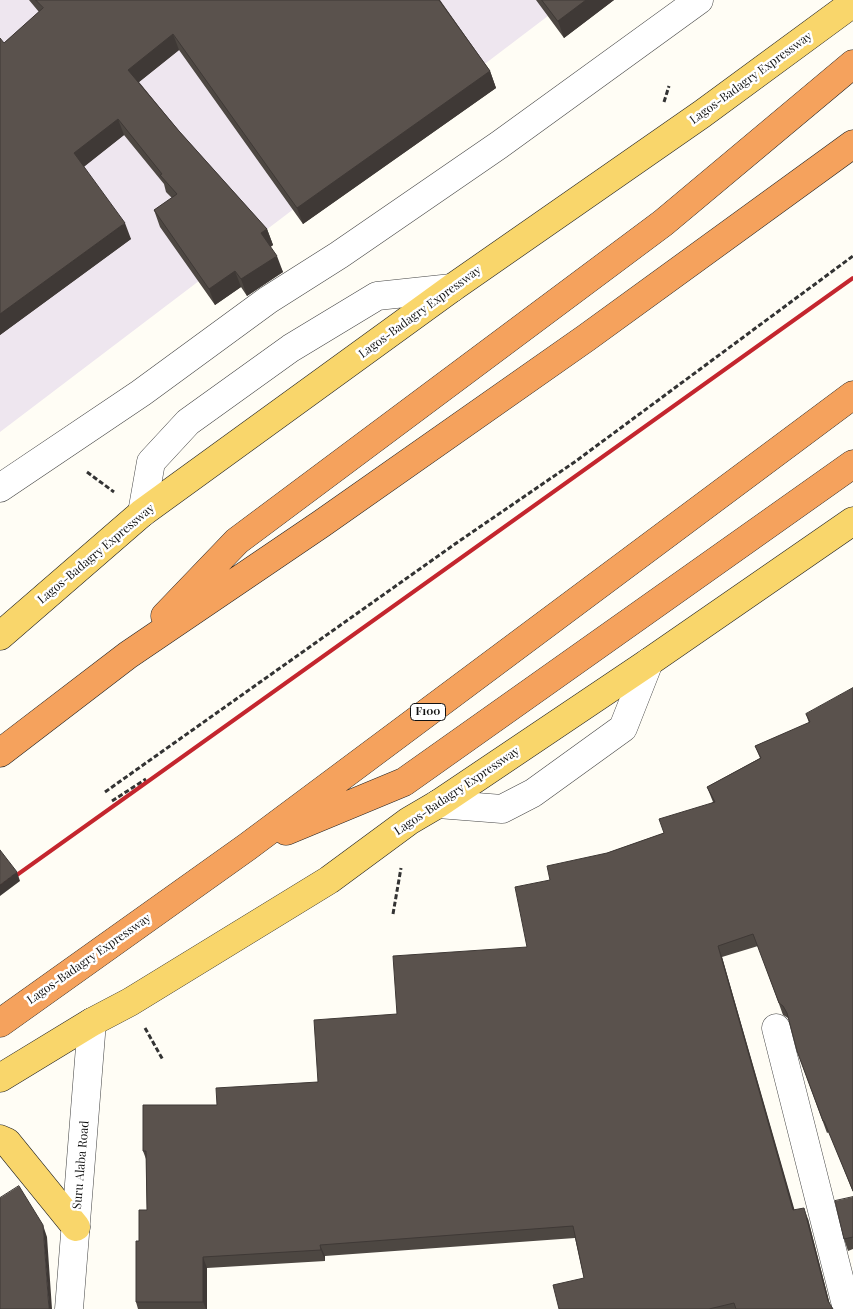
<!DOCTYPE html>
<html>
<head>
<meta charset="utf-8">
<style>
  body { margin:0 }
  canvas { display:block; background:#fffdf5 }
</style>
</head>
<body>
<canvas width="853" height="1309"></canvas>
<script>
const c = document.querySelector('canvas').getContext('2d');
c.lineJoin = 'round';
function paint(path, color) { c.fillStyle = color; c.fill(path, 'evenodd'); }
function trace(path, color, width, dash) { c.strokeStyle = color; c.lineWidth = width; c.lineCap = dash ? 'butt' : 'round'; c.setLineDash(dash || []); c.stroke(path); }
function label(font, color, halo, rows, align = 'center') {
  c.font = font + ' "Playfair Display",serif'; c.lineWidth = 5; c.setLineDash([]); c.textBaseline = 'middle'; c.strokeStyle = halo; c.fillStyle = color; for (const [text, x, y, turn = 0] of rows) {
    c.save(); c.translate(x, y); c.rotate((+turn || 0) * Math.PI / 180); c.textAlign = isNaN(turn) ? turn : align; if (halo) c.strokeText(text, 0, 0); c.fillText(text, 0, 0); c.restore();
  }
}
paint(new Path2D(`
  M 0,0 L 569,0 L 0,432 Z`), '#eee6ef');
const minor = new Path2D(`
  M 0,488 L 141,393 L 268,300 L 339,255 L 499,145 L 699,0
  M 142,513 L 151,462 L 188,422 L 291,348 L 377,296 L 452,288
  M 438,804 L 502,809 L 533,793 L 623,728 L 649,662
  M 776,1028 L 847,1309
  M 69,1309 L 92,1022`);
const major = new Path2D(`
  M 0,636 L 142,513 L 452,288 L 702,114 L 853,3
  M 0,1078 L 92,1022 L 130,1002 L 329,880 L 409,821 L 438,804 L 649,662 L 853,521
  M 0,1139 L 7,1142 L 76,1227`);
const highway = new Path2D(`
  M 165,616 L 237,541 L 663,223 L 853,64
  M 0,753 L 128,655 L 321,524 L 586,338 L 853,144
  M 286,831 L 404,782 L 853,464
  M 0,1023 L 247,847 L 853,395`);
trace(minor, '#444', 29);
trace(major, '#222', 29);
trace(highway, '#222', 29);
trace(new Path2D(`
  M 664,102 L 669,86
  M 87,472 L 114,492
  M 105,792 L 455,544 L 576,461 L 853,256
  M 112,801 L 146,779
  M 393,914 L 401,868
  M 145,1028 L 163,1060`), '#333', 3, [5, 2.5]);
trace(minor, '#fff', 28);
trace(major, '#f9d66b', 28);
trace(highway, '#f5a25d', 28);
trace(new Path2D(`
  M 0,887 L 853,278`), '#c4262e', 4);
paint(new Path2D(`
  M 29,0 L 440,0 L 490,71 L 496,88 L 303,224 L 179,50 L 139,82 L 179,131 L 267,229 L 273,245 L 270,247 L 283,272 L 247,296 L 241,287 L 215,305 L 160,227 L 154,210 L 172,198 L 166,192 L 164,184 L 124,135 L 83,167 L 131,239 L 0,335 L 4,43 L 39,12 Z
  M 536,0 L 614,0 L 564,38 Z
  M 853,688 L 853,1192 L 829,1132 L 827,1133 L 797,1051 L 789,1020 L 788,1018 L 783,1015 L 758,946 L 722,957 L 794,1210 L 808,1219 L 830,1305 L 833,1309 L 559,1309 L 584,1278 L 575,1238 L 325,1256 L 325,1261 L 207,1268 L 207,1309 L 138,1309 L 136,1302 L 139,1241 L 147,1210 L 146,1159 L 143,1151 L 217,1105 L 318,1082 L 397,1014 L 527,947 L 550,880 L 607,853 L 664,833 L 713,802 L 707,787 L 760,758 L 755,746 L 809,723 L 806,714 Z
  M 853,1197 L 853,1249 L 848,1251 L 844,1239 Z`), '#4d4742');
paint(new Path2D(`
  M 586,0 L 614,0 L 564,38 L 558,21 Z
  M 173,34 L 179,50 L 134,86 L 128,70 Z
  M 490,71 L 496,88 L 303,224 L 297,208 Z
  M 118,119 L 124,135 L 80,170 L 74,153 Z
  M 125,223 L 131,239 L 0,335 L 0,314 Z
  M 267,229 L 273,245 L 267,250 L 261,233 Z
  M 277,256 L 283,272 L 247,296 L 241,279 Z
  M 235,271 L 241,287 L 215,305 L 209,289 Z
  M 17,872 L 20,881 L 0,896 L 0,885 Z
  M 718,946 L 722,957 L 798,1222 L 793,1210 Z
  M 804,1208 L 808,1219 L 831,1309 L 828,1301 Z
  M 43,1225 L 47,1237 L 52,1309 L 49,1309 Z
  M 320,1245 L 325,1256 L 325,1261 L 321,1250 Z
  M 203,1257 L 207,1268 L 207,1309 L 206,1309 L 203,1302 Z`), '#3f3936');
const building = new Path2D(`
  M 36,0 L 439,0 L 490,71 L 297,208 L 173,34 L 128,70 L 179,131 L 267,229 L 261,233 L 277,256 L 241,279 L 235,271 L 209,289 L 154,210 L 177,194 L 160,175 L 162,174 L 118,119 L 74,153 L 125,223 L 0,314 L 0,38 L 4,43 L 43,8 Z
  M 542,0 L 586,0 L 558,21 Z
  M 853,688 L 853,1191 L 824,1121 L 823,1121 L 797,1051 L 787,1013 L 783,1006 L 779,1003 L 753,934 L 718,946 L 793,1210 L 804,1208 L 828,1301 L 833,1309 L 736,1309 L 734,1303 L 709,1309 L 559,1309 L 553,1285 L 584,1278 L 573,1226 L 320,1245 L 321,1250 L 203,1257 L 203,1302 L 136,1302 L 136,1241 L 139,1241 L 139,1210 L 147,1210 L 146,1151 L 143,1151 L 143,1105 L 217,1105 L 216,1088 L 318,1082 L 314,1020 L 397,1014 L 393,956 L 527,947 L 515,887 L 550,880 L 547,866 L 607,853 L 664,833 L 659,819 L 715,802 L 707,787 L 761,758 L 755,746 L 810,722 L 806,714 Z
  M 0,850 L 17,872 L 0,885 Z
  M 19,1186 L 43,1225 L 49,1309 L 0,1309 L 0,1198 Z
  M 853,1197 L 853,1237 L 844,1239 L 835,1201 Z`);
paint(building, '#5a524d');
trace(building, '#3f3936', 1);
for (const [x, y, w] of [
  [428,712,35]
]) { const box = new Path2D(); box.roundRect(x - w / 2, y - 8.5, w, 17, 4); c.fillStyle = '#fff'; c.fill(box); trace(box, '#111', 1); }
label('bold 11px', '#111', null, [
  ["F100",428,712]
]);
label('12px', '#111', '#fff', [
  ["Lagos-Badagry Expressway",751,78,-36],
  ["Lagos-Badagry Expressway",420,312,-36],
  ["Lagos-Badagry Expressway",96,554,-40],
  ["Lagos-Badagry Expressway",457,791,-34],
  ["Lagos-Badagry Expressway",89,959,-35],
  ["Suru Alaba Road",81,1165,-85]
]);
</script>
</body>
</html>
